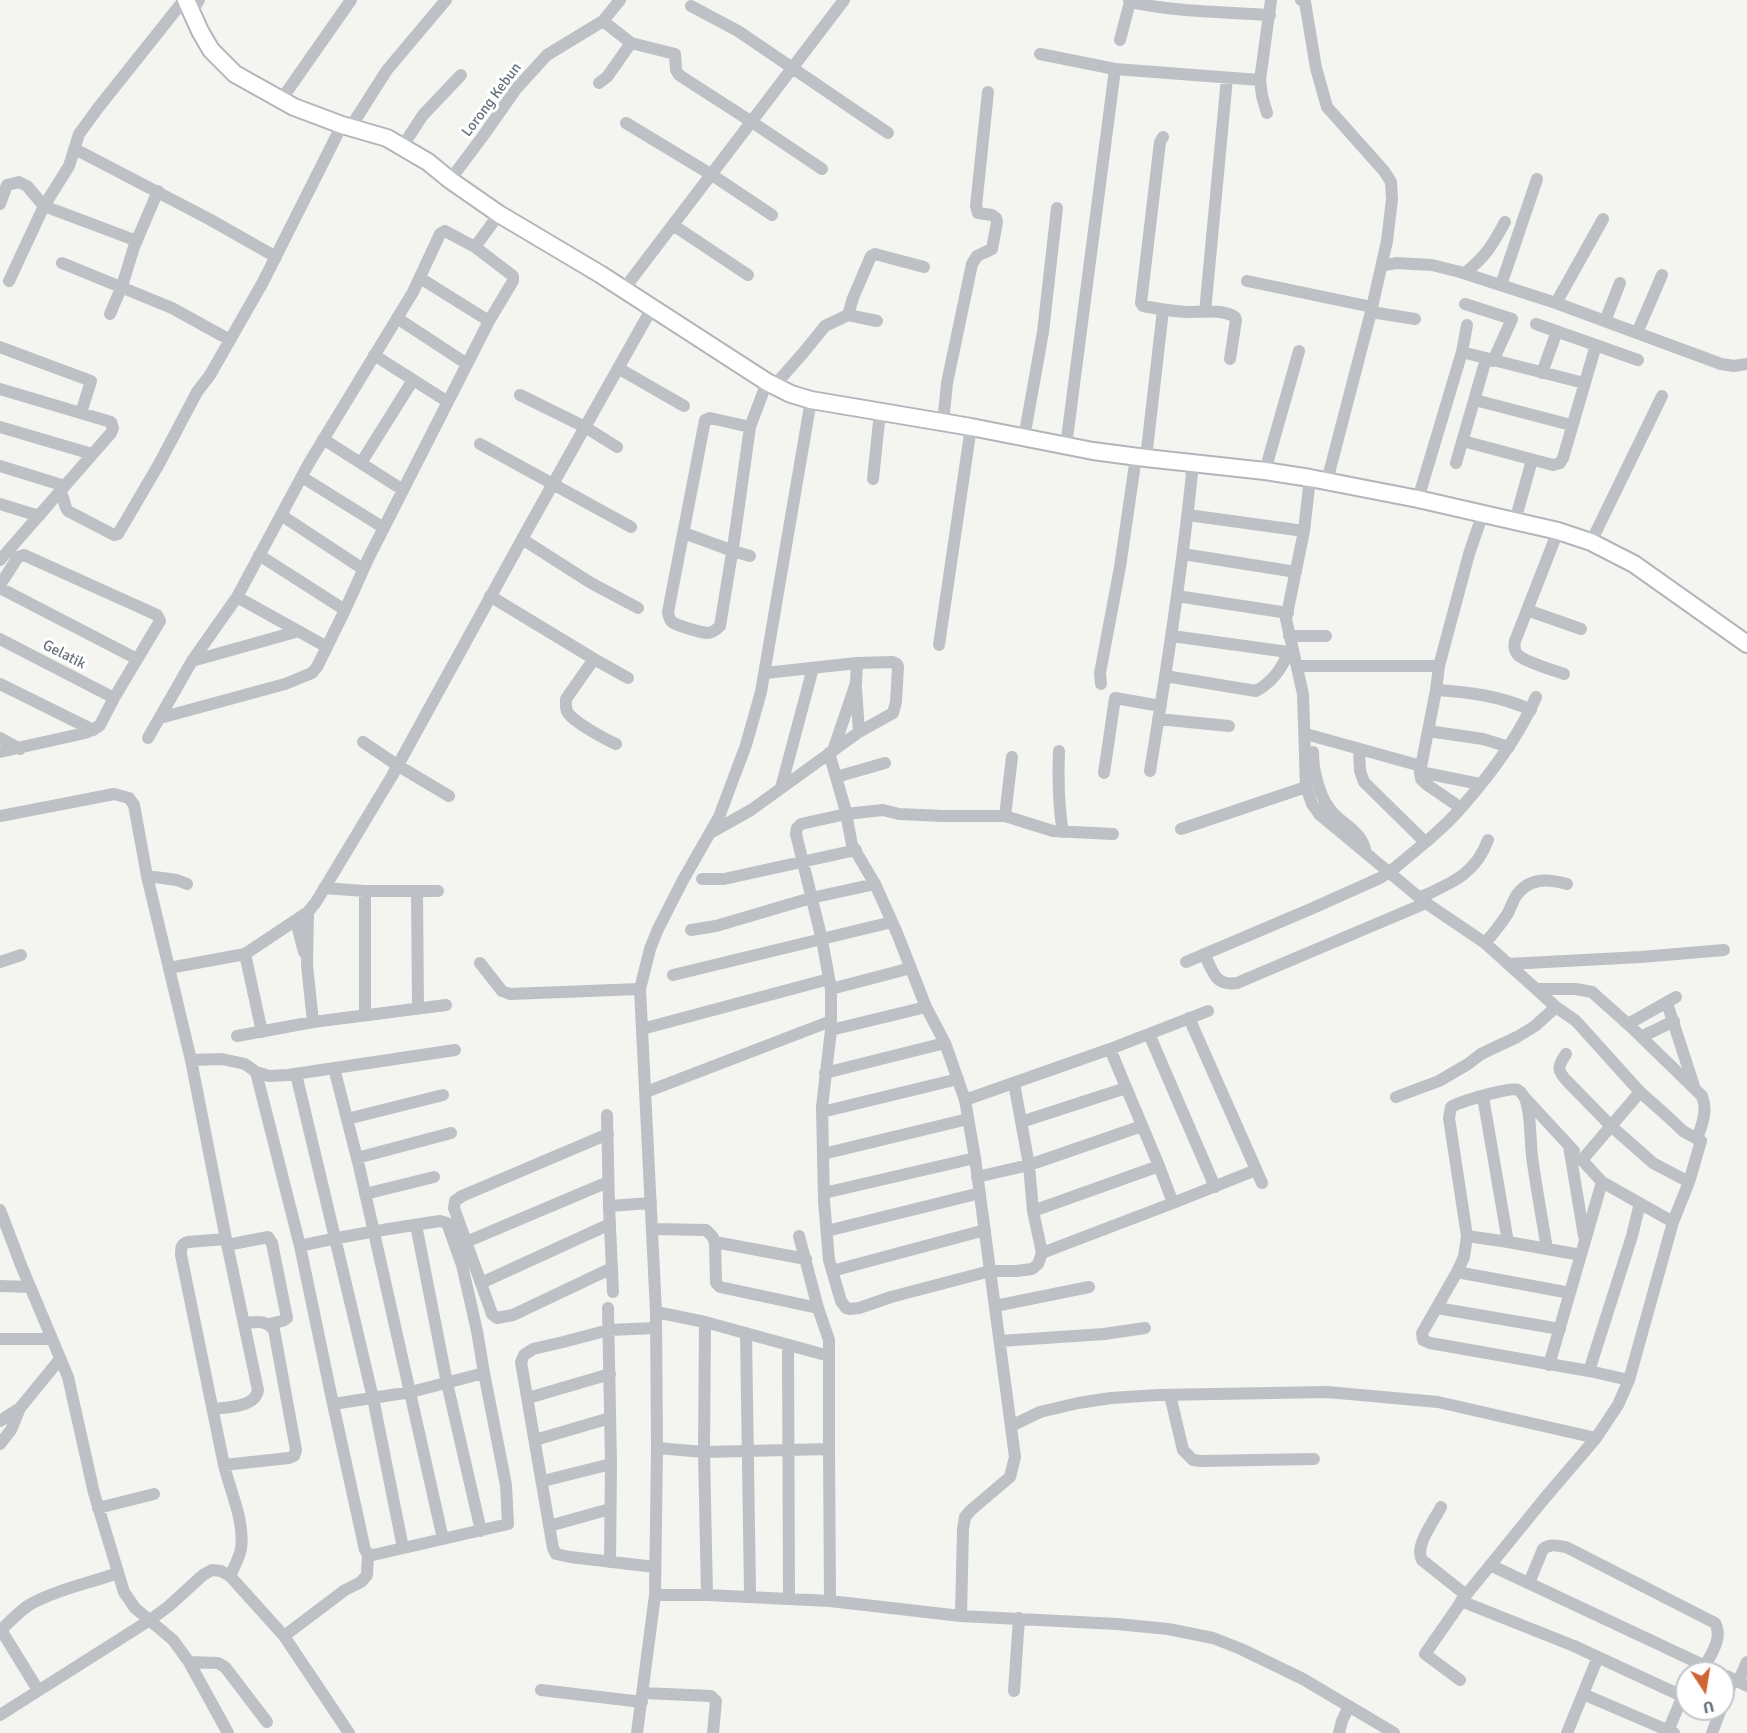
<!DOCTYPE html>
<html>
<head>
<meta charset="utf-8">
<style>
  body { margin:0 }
  #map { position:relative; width:1747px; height:1733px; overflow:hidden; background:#f4f4f1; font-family:Signika,sans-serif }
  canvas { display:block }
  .north { position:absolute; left:1675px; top:1661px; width:60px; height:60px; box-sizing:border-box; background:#fff; border:2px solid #c2c7cb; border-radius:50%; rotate:168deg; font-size:16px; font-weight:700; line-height:24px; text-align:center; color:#66727e }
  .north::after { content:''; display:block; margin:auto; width:21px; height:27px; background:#cf6636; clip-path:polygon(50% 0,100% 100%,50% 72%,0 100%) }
</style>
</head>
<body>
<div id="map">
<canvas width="1747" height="1733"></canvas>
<div class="north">U</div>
</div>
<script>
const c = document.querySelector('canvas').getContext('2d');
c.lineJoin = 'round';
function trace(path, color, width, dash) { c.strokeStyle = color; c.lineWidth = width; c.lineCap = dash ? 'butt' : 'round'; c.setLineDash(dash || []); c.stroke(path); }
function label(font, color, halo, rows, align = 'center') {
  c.font = font + ' Signika,sans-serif'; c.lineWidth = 6; c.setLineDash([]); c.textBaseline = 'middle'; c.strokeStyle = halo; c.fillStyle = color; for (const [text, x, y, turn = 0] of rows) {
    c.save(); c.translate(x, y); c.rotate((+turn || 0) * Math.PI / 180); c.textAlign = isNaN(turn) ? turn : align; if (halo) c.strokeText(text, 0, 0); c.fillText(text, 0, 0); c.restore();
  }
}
const secondary = new Path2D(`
  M 186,0 L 200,31 L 211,50 L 235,74 L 294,107 L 342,125 L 387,138 L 428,162 L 450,180 L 499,214 L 600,274 L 767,382 L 791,394 L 811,400 L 971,427 L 1093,451 L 1146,458 L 1265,471 L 1310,478 L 1418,499 L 1558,531 L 1591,542 L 1634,564 L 1747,644`);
trace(secondary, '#b2b6ba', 20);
trace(new Path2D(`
  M 1129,0 L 1130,2 C 1175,12 1223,12 1270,15
  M 1301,0 L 1305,2 L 1316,68 L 1327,107 L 1384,171 L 1391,182 L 1392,199 L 1387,241 L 1371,312 L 1327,481
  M 691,6 L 738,31 L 888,133
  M 192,11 L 199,0
  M 603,21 L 631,43 L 675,54 L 676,70 L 679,75 L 752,122 L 822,169
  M 1120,40 L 1130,2
  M 1040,54 L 1115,69 L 1260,80
  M 599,83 L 607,77 L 631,43
  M 281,100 L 351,0
  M 1267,113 L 1262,96 L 1260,80 L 1271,0
  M 626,123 L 712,175 L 772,215
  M 350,128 L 387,70 L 446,0
  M 1163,137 L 1160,142 L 1141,303 L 1143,306 C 1158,309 1172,311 1187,312 C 1202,312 1222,309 1235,317 L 1236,320 L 1230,359
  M 402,147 L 423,115 L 461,75
  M 75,149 L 209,219 L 276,257
  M 450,180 L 483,136 L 516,89 L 547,55 L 603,21 L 620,0
  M 0,204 L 7,185 L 19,182 L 27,186 L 44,206 L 137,241
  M 673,225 L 748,275
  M 475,247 L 499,214
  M 62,263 L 172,308 L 230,340
  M 1382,266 L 1396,263 L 1432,265 L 1460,272 L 1556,303 L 1721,364 L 1734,366 L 1747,364
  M 1465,273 C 1486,256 1492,246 1505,222
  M 420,278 L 489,321
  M 9,281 L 44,206 L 69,166 L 79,134 L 98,108 L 184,0
  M 1247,281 L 1372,307
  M 1501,285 L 1537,179
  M 624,289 L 844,0
  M 1556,303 L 1603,219
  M 1465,304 L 1512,319 L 1493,361
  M 1205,312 L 1227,78
  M 1371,312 L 1415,319
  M 110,314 L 122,286 L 134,247 L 158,191
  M 848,315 L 853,298 L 871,256 L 875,254 L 924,267
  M 397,318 L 467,364
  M 1605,321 L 1620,283
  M 1536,324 L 1638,360
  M 1637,333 L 1662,275
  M 0,347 L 91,381 L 81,413
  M 1462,352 L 1584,383
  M 374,355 L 448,402
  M 618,368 L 684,406
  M 1542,373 L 1557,331
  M 774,386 L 804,352 L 825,326 L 848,315 L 877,321
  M 0,389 L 111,422 L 113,428 L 111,433 L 0,560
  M 520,395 L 585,427 L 617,447
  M 1475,400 L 1571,425
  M 943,423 L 947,383 L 972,264 L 977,256 L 992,249 L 997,222 L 996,218 L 992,215 L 978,213 L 976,206 L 988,92
  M 0,427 L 92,454
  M 750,427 L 710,418 L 705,420 L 668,612 C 669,617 669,619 672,622 C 677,626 700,632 707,633 C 713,633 717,629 720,626 L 734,541 L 750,427 L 767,382
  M 1024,438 L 1043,332 L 1057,208
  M 323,439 L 403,490
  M 1463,441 L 1553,465 L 1560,463 L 1563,458 L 1596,345
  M 480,444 L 631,527
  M 1066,446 L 1115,69
  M 1146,458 L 1163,310
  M 361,463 L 413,380
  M 1456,463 L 1486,359
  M 0,466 L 65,486
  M 1265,471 L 1299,351
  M 302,477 L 384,528
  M 1310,478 L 1304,531 L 1286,619 L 1303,694 L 1306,787 L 1312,804 L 1320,815 L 1426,903 L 1485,943 L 1556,1007 L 1576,1021 L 1640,1092 L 1666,1115 L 1683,1131 L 1701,1141 L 1689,1182 L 1673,1222 L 1629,1380 L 1589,1371 L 1430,1343 L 1423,1340 L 1422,1333 L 1425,1328 L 1457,1272 L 1464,1257 L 1467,1236 L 1508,1242 L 1581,1255
  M 873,479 L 880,412
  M 60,492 C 65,497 63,505 68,511 L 114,535 L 118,534 L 159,464 L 197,392 L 210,375 L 263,282 L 342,125
  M 1418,499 L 1462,352 L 1467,325
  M 0,504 L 39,516
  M 281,515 L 363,569
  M 1188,515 L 1304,531
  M 1515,521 L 1532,460
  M 1558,531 L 1515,641 C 1514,646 1514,651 1518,655 C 1525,662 1553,670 1564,674
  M 684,533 L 733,551 L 750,556
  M 522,539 L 591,583 L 638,608
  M 1591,542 L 1662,396
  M 1183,554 L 1296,572
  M 259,555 L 345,610
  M 0,585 L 18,557 L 24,555 L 157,615 L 160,621 L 114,698 L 100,725 L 93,730 L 85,733 L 0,752
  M 0,588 L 137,659
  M 490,596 L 594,659 L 628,678
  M 1177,596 L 1288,613
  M 237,597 L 327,647
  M 1527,610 L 1581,629
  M 1172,636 L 1288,652
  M 1289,636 L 1326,636
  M 0,639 L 114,698
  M 939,645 L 971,427
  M 594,659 L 566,699 C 566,704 565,709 568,713 C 575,723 605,739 616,744
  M 192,661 L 299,631
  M 1298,666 L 1439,666
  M 1165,676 L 1256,691 C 1271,683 1283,668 1288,652 L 1293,652
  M 0,684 L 93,730
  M 1101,684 L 1100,673 L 1120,567 L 1136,457
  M 856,688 L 859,732
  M 1436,690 C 1469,692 1501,696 1531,710
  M 1158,719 L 1229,726
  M 1428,731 L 1483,739 L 1509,747
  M 1306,734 L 1421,766
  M 0,738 L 20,749
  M 148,738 L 192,661 L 237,597 L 309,463 L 413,292 L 440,234 L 445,231 L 475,247 L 513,276 L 513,281 L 489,321 L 369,557 L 345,610 L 317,667 L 312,673 L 285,684 L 160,718
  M 363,742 L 397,765 L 449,796
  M 1359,750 L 1360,771 L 1364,782 L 1425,842
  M 833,751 L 856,683 L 857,663
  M 1059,751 C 1058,779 1058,805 1063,832
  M 1313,752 C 1313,772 1320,800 1334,814 C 1348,828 1362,832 1366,853
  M 829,753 L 845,808 L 852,845 L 875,884 L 897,933 L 926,1007 L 945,1043 L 965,1100 L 975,1158 L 1015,1457 L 1010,1477 L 971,1510 L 965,1517 L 963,1529 L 961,1616
  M 1150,771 C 1167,668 1183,566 1193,463
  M 1420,772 L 1480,784
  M 1104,773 L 1115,698 L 1161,706
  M 836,777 L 885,763
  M 781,788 L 813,668
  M 1461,808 L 1426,784 L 1421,779 L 1420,772 L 1436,690 L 1439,666 L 1469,554 L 1483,513
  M 0,816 L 114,794 L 129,798 L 134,805 L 147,876 L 191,1060 L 226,1239 L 258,1390 C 255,1408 227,1407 213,1409
  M 1005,816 L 1012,757
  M 1181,829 L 1306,787
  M 712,832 L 751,810 L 859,732 L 893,713 L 896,702 L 898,667 L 897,664 L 893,662 L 857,663 L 765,673
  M 147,876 L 177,880 L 187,884
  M 702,879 L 724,879 L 856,850
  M 324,888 L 365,891 L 438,891
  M 365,891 L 365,1015
  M 417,891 L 418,1008
  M 1419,898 C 1451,883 1475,875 1488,840
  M 308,912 L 307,965 L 313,1022
  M 296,921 L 304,952
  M 691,930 L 716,926 L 811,898 L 875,884
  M 1485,943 C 1493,934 1501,924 1508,913 C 1511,907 1513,901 1516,896 C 1529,877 1548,879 1567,884
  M 245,954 L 262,1032
  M 1204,954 C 1214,972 1214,986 1237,983 L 1426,903
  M 0,962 L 21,955
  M 1186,962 L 1313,908 L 1380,878 L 1392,870 C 1416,850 1441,831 1461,808 C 1490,775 1519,736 1536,697
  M 480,963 L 502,991 L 510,994 L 640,989
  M 1508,964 L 1641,957 L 1724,950
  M 169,968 L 245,954 L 308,912 L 316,902 L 392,776 L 531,523 L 652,308
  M 673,975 L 892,922
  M 831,989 L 911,968
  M 1537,989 L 1576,989 L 1592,992 L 1630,1026 L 1702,1096 C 1708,1111 1702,1124 1697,1139
  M 1667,1003 L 1695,1089
  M 1189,1018 L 1262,1183
  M 1628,1024 L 1676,997
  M 642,1029 L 829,979
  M 831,1030 L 926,1007
  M 1149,1034 L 1215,1187
  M 237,1036 L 313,1022 L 446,1005
  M 1641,1037 L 1674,1021
  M 1566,1054 C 1557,1067 1557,1071 1568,1082 L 1611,1126 L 1653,1163 L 1689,1182
  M 191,1060 L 222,1059 L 245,1064 L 256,1072 L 269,1076 L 288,1075 L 455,1050
  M 334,1068 L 359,1166 L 443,1539
  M 256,1072 L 300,1246 L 333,1404 L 411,1392 L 484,1373 L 477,1331 L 462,1265 L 447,1223 L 440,1221 C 393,1228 346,1235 300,1246
  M 825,1073 L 945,1043
  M 296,1074 L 373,1398 L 403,1548
  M 1014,1083 L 1029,1165 L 1033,1211 L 1042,1253 L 1038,1264 L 1032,1269 L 1016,1271 L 990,1271 L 891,1297 L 859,1308 L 850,1309 L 846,1308 L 841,1301 L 829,1260 L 824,1201 L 822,1107 L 831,1030 L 831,989 L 822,940 L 796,834 L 797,828 L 801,824 L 846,814 L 883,810 L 899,814 L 943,816 L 1005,816 L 1053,831 L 1113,834
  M 646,1092 L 831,1021
  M 1640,1092 L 1582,1160 L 1602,1182 L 1673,1222
  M 1396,1097 L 1439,1081 L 1468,1064 L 1481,1054 L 1517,1037 L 1535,1026 L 1556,1007
  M 1483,1097 L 1508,1242
  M 1526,1099 L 1574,1151
  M 965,1100 L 1110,1049 L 1208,1011
  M 822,1112 L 958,1079
  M 607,1115 L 609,1206 L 613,1292
  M 347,1119 L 443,1095
  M 1021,1122 L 1126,1088
  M 608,1134 L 462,1196 L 455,1201 L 454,1208 L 492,1314 L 497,1318 L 513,1315 L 612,1268
  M 1569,1146 L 1584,1236
  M 823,1154 L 968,1119
  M 357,1158 L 451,1133
  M 977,1177 L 1029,1165 L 1142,1126
  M 824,1193 L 975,1158
  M 365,1194 L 434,1177
  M 1173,1203 L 1256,1170
  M 609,1206 L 651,1203
  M 0,1210 L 21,1265 L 68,1377 L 94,1493 L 124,1592 L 135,1608 L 173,1640 L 189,1662 L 228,1733
  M 1033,1211 L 1159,1166
  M 416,1225 L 447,1383 L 481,1531
  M 652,1229 L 706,1230 L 712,1236 L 715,1242 L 716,1283 L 720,1287 L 818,1308 L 829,1340 L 829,1356
  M 827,1231 L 980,1193
  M 799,1236 L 818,1308
  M 1467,1236 L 1449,1118 L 1451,1107 C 1459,1102 1511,1086 1518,1090 C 1521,1092 1525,1097 1526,1101 C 1531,1116 1530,1140 1532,1156 C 1536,1187 1542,1218 1547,1249
  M 466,1242 L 608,1182
  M 715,1242 L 806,1259
  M 227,1245 L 268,1237 L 272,1243 L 287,1318 L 282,1321 L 269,1324
  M 1042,1253 L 1173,1203 L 1159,1166 L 1110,1049
  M 832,1271 L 985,1230
  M 1457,1272 L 1570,1293
  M 481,1283 L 610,1224
  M 0,1286 L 30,1287
  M 995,1306 L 1089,1287
  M 608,1308 L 611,1464 L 610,1562
  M 1437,1308 L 1560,1329
  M 656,1312 L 705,1322 L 829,1356 L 829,1449 L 704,1452 L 657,1448
  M 705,1322 L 704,1452 L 707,1595
  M 655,1328 L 609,1330 L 563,1342 L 533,1349 L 524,1355 L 521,1362 L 553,1548 L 556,1554 L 570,1557 L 655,1567
  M 746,1333 L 750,1593
  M 0,1339 L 52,1339
  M 1000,1341 L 1104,1334 L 1145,1328
  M 788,1345 L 789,1595
  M 1549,1365 L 1602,1182
  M 1589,1371 L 1632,1236 L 1640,1203
  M 1170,1395 L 1183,1450 L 1193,1460 L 1201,1461 L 1314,1459
  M 528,1398 L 610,1374
  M 333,1404 L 365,1550 L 368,1554 L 373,1555 L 508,1524 L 506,1485 L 484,1373
  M 0,1421 L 20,1408 L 60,1359
  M 1011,1426 L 1040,1412 L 1078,1403 L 1111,1398 L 1158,1395 L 1327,1392 L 1438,1402 L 1596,1438
  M 535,1440 L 610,1418
  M 0,1444 L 11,1430 L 20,1408
  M 829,1449 L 830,1598
  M 224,1465 L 181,1255 C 181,1248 181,1244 188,1242 L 226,1239
  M 543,1481 L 611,1464
  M 1441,1507 C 1434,1521 1414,1546 1422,1560 L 1466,1595
  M 98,1508 L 154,1494
  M 549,1526 L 610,1509
  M 1490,1565 L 1720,1673
  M 230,1576 C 234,1568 239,1558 241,1549 C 245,1521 230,1491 224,1465 L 289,1458 L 294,1456 L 296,1450 L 274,1330 C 265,1319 256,1322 244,1323
  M 1529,1583 L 1543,1549 C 1550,1543 1558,1546 1566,1547 L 1715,1623 C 1723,1638 1712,1652 1705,1666
  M 655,1595 L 707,1595 L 830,1601 L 961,1616 L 1117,1624 L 1168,1629 L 1213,1638 L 1241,1649 L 1303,1679 L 1394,1733
  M 1461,1601 L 1574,1646 L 1682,1696
  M 284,1636 L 345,1590 L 361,1582 L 367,1575 L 368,1554
  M 189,1662 L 218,1663 L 225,1667 L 267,1722
  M 1727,1676 L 1747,1686
  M 1460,1680 L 1425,1654 L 1466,1595 L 1544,1499 L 1596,1438 L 1618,1405 L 1629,1380
  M 1738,1682 L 1747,1662
  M 38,1690 L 1,1630 C 10,1621 19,1612 29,1605 C 55,1590 90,1583 118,1573
  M 541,1690 L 642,1702
  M 1014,1691 L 1019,1618
  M 643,1693 L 711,1696 L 716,1701 L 713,1733
  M 1583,1694 L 1674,1733
  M 1723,1705 L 1733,1679
  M 0,1715 L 150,1620 L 169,1606 L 203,1575 L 212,1570 L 221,1571 L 230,1576 L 284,1636 L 349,1733
  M 1668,1731 L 1687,1686
  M 637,1733 L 655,1595 L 657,1448 L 656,1312 L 640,989 L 650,949 L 658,929 L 683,880 L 719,817 L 746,745 L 761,692 L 811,400
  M 1339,1733 L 1342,1721 L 1349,1706
  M 1567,1733 L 1598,1657
  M 1712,1733 L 1721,1709`), '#bdc0c4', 12);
trace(secondary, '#fff', 16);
label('15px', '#66727e', '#fff', [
  ["Lorong Kebun",492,100,-53],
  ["Gelatik",64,655,27]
]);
</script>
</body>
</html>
